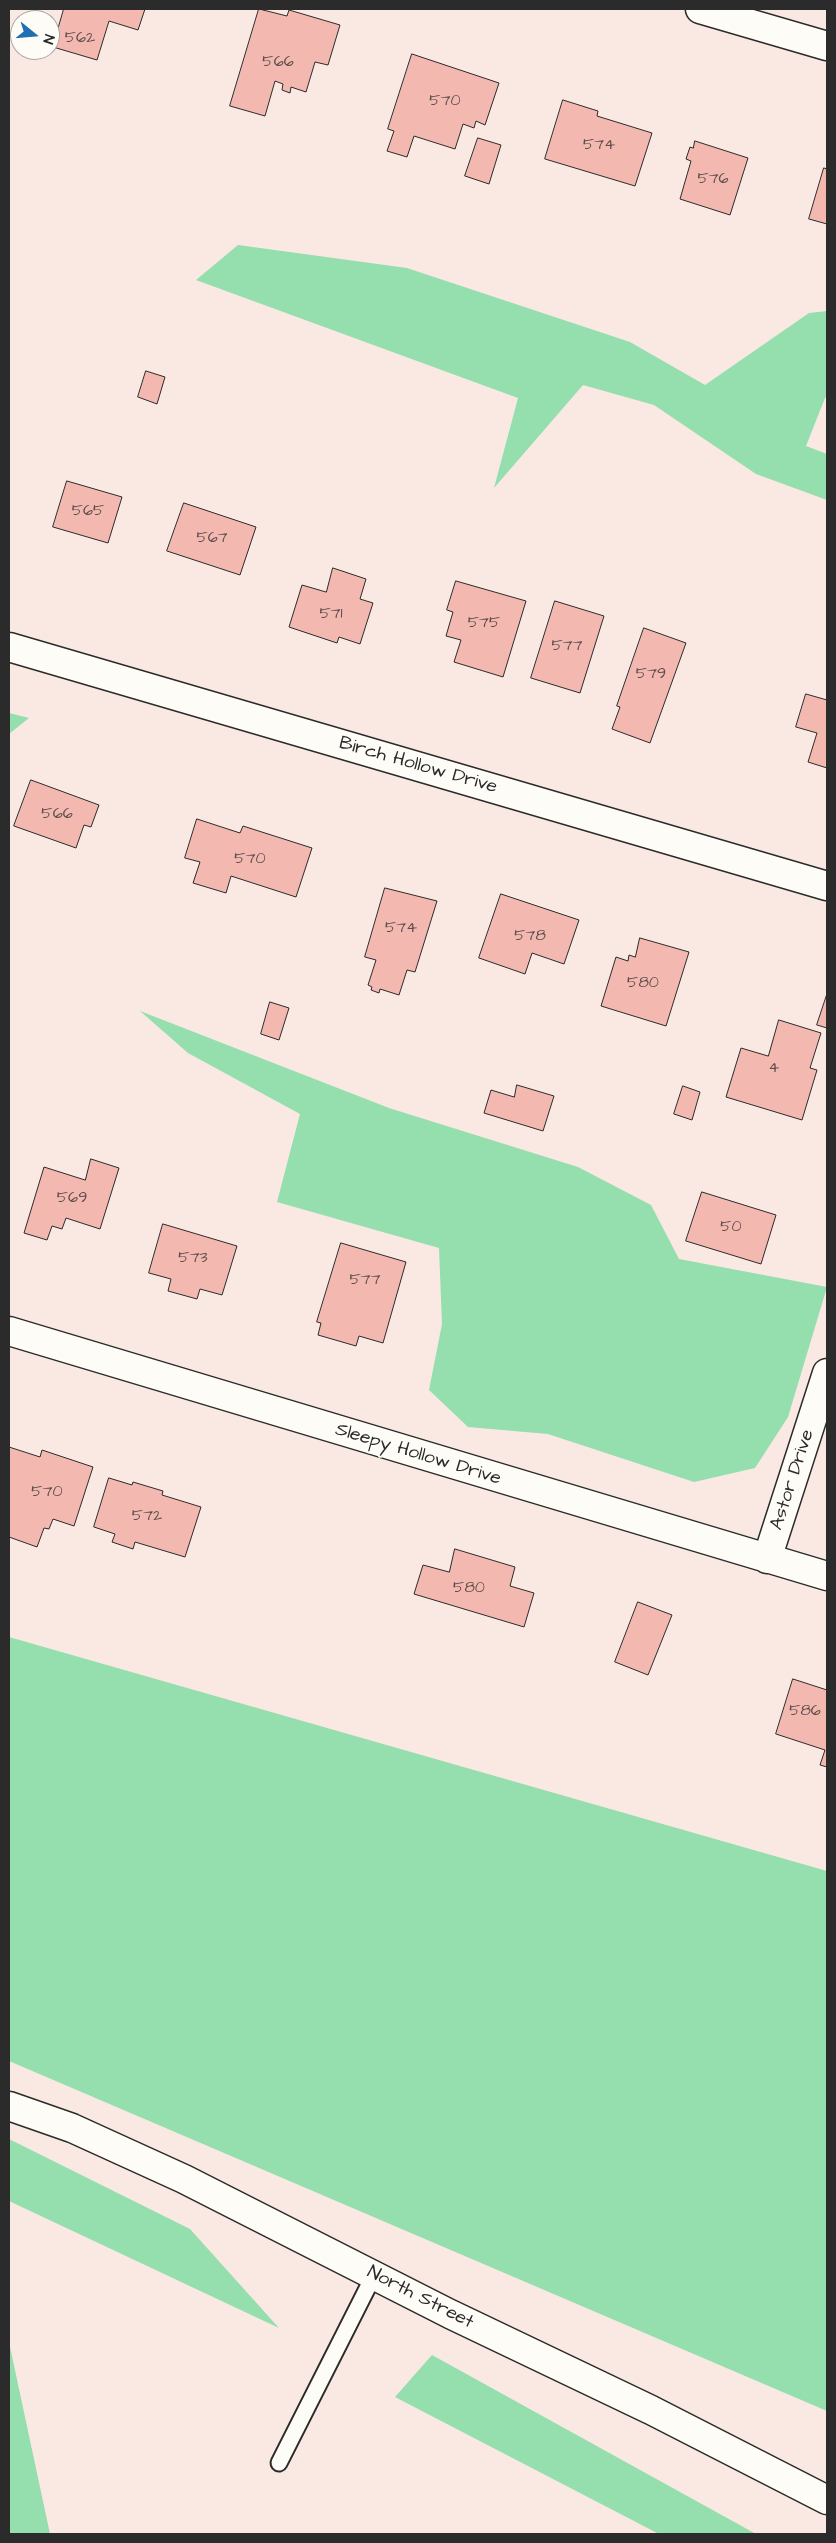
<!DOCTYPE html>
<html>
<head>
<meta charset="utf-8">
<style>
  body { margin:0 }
  #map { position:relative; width:836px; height:2543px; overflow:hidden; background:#fae8e2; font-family:"Architects Daughter",sans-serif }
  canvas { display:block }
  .frame { position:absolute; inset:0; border:10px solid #2b2b2b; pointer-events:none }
  .north { position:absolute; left:10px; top:10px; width:50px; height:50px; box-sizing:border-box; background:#fdfcf7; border:1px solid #a9a8a5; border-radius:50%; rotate:107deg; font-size:14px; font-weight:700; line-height:20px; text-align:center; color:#2b2b2b }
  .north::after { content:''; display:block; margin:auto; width:18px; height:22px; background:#1f6fb2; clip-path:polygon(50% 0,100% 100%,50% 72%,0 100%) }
</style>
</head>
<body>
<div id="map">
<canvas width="836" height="2543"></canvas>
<div class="frame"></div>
<div class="north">N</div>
</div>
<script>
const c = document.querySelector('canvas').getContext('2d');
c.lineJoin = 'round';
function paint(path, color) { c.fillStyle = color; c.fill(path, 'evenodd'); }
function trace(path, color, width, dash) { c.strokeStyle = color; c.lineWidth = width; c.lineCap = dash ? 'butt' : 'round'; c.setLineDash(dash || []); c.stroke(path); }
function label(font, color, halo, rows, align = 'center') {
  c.font = font + ' "Architects Daughter",sans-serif'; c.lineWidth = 4; c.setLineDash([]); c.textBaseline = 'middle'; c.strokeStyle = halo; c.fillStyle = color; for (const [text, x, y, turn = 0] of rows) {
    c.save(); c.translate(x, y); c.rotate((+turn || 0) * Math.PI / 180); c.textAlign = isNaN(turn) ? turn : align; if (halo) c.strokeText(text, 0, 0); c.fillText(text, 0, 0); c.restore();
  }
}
paint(new Path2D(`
  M 238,245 L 407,268 L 630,342 L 705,385 L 809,313 L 827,311 L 827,396 L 825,398 L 806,446 L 827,454 L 827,500 L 756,474 L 654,405 L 583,385 L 494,488 L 518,398 L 196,280 Z
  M 9,713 L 29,718 L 9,734 Z
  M 140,1011 L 389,1108 L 578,1167 L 651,1205 L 679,1259 L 827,1287 L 788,1417 L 755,1468 L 694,1482 L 548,1434 L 468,1427 L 429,1390 L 442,1324 L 439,1248 L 277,1202 L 300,1114 L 188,1053 Z
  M 9,1637 L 827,1871 L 827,2411 L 9,2061 Z
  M 9,2139 L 190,2229 L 279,2328 L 9,2201 Z
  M 9,2342 L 50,2534 L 9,2534 Z
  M 432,2355 L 756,2534 L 659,2534 L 395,2397 Z`), '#95deae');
const building = new Path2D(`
  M 64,9 L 145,9 L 138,30 L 109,21 L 97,60 L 53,47 Z
  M 259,9 L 287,16 L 289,10 L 340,25 L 328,65 L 315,62 L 306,92 L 291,87 L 290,93 L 282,90 L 283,84 L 275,81 L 265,116 L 230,106 Z
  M 412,54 L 499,83 L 485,125 L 476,121 L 474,128 L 463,124 L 455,149 L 414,136 L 407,157 L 387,151 L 394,131 L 388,129 Z
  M 563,100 L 598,111 L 597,116 L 652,133 L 635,186 L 545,159 Z
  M 478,138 L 501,145 L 489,184 L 465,176 Z
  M 695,141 L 748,158 L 730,215 L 680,199 L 691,161 L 686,159 L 690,147 L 693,148 Z
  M 824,168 L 827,169 L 827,224 L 809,219 Z
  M 146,371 L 165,377 L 157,404 L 138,397 Z
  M 67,481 L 122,497 L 108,543 L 53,527 Z
  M 184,503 L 256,527 L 240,575 L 167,551 Z
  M 333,568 L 366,579 L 360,599 L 373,603 L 360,644 L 339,637 L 337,643 L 289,627 L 302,585 L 326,592 Z
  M 456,581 L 526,601 L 503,677 L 454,662 L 461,640 L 446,636 L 453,612 L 447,610 Z
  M 555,601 L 604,616 L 580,693 L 531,678 Z
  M 644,628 L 686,643 L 650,743 L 612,729 L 620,707 L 617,706 Z
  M 806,694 L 827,700 L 827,768 L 808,762 L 817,733 L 796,727 Z
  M 31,780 L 99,805 L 91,827 L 84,825 L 76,848 L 14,826 Z
  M 197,819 L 240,833 L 243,826 L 312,848 L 296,897 L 231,876 L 226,893 L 193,883 L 200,862 L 185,858 Z
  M 385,888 L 437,901 L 415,972 L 407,970 L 399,995 L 380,989 L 379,993 L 371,990 L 372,987 L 368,985 L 376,960 L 365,957 Z
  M 501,894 L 579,920 L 564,964 L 532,953 L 525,974 L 479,958 Z
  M 640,938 L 689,952 L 666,1026 L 601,1006 L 616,957 L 628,961 L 629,955 L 635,957 Z
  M 827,994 L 827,1028 L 817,1025 Z
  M 270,1002 L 289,1008 L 279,1040 L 261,1034 Z
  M 779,1020 L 821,1033 L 810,1068 L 817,1070 L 802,1120 L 726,1097 L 741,1048 L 768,1056 Z
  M 517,1085 L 554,1096 L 543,1131 L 484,1113 L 491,1090 L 514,1097 Z
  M 683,1086 L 700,1092 L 692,1120 L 674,1114 Z
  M 91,1159 L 119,1168 L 100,1229 L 66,1218 L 62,1229 L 52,1226 L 47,1240 L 24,1233 L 44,1167 L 85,1180 Z
  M 702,1192 L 776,1215 L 761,1264 L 686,1241 Z
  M 163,1224 L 237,1246 L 222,1295 L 200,1289 L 197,1299 L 168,1291 L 171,1279 L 149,1273 Z
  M 341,1243 L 406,1262 L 383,1343 L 359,1336 L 356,1346 L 318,1335 L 321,1323 L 317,1322 Z
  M 9,1447 L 40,1457 L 42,1450 L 93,1467 L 74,1526 L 53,1519 L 49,1529 L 44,1528 L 37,1547 L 9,1537 Z
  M 109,1478 L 132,1485 L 133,1482 L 163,1491 L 162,1495 L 201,1507 L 185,1557 L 135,1542 L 133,1549 L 112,1542 L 115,1534 L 94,1527 Z
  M 455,1549 L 515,1567 L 510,1586 L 534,1593 L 524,1627 L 414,1594 L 423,1565 L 449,1572 Z
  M 638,1602 L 672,1615 L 648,1675 L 615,1662 Z
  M 793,1679 L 827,1690 L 827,1767 L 820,1765 L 825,1750 L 776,1734 Z`);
paint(building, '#f3b8b0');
trace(building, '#2b2b2b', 1);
const service = new Path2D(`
  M 279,2463 L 374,2275`);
const minor = new Path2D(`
  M 700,9 L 827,46
  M 9,647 L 827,886
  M 9,1331 L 827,1576
  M 767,1559 L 827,1373`);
const tertiary = new Path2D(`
  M 9,2106 L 72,2128 L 184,2179 L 450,2314 L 651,2410 L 827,2500`);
trace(service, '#2b2b2b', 19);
trace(minor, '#2b2b2b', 31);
trace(tertiary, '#2b2b2b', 31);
trace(service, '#fdfcf7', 15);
trace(minor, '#fdfcf7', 28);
trace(tertiary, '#fdfcf7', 28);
label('16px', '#5d4e4c', null, [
  ["562",80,39],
  ["566",278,63],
  ["570",445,102],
  ["574",599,146],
  ["576",713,180],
  ["565",88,512],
  ["567",212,539],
  ["571",331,615],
  ["575",484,624],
  ["577",567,647],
  ["579",651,675],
  ["566",57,815],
  ["570",250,860],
  ["574",401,929],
  ["578",530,937],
  ["580",643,984],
  ["4",774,1069],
  ["569",72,1199],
  ["50",731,1228],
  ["573",193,1259],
  ["577",365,1281],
  ["570",47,1493],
  ["572",147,1517],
  ["580",469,1589],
  ["586",805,1712]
]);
label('19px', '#2b2b2b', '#fdfcf7', [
  ["Birch Hollow Drive",418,766,16],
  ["Sleepy Hollow Drive",418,1455,17],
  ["Astor Drive",793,1480,-72],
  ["North Street",420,2298,27]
]);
</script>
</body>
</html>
